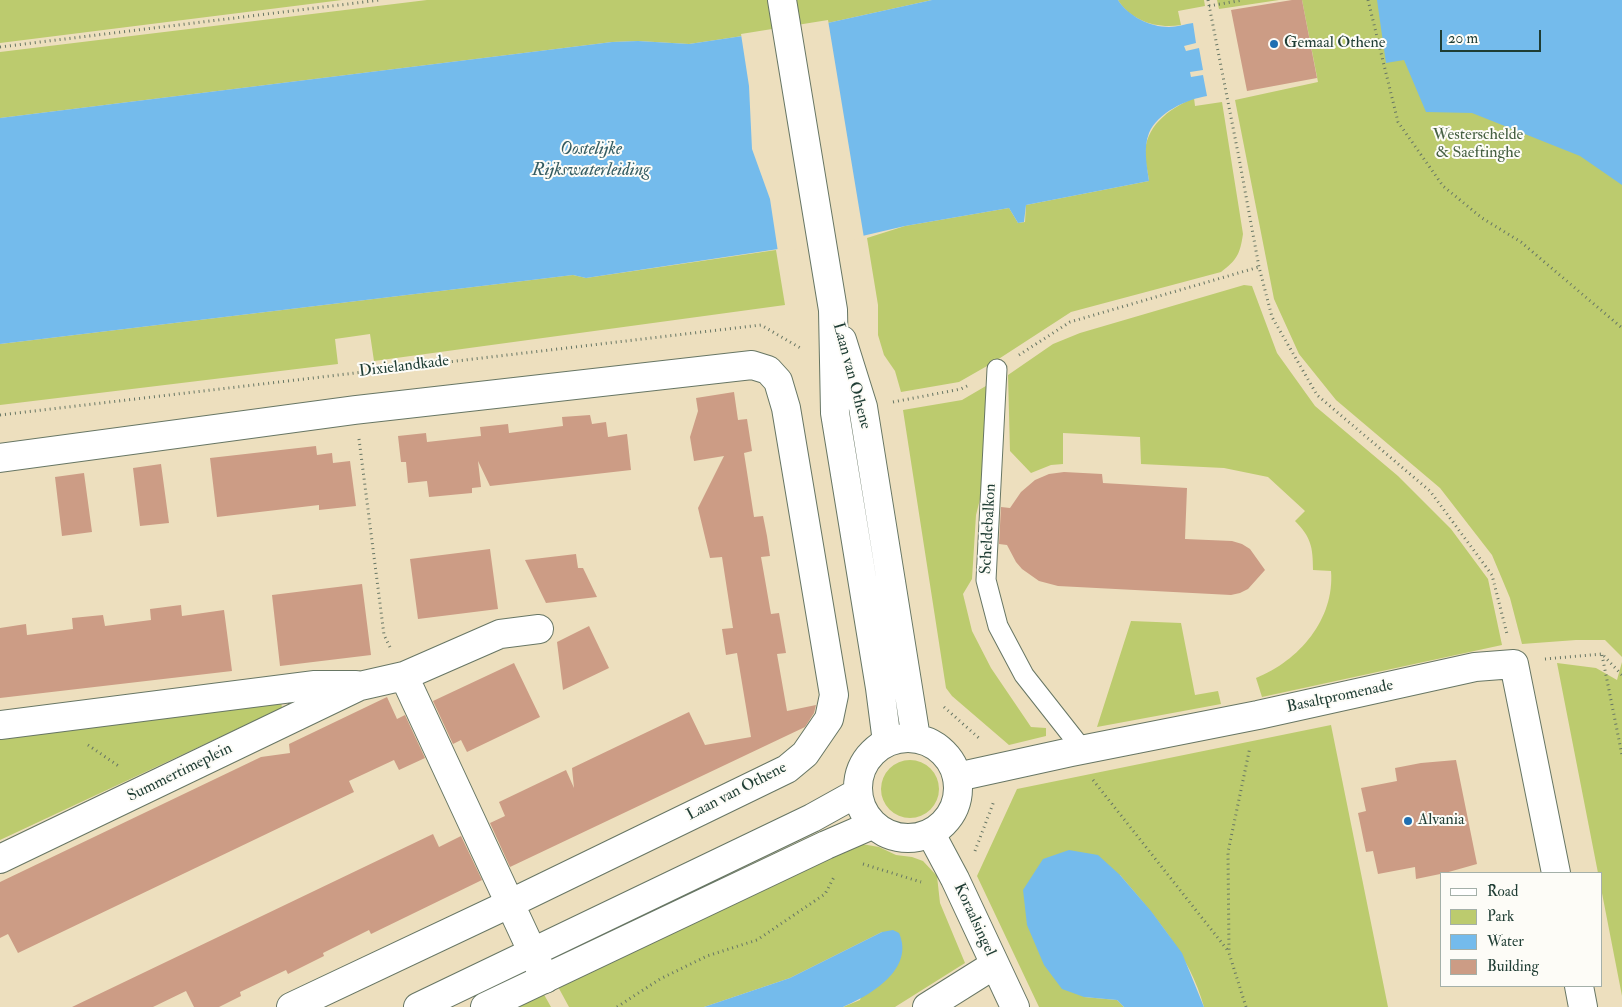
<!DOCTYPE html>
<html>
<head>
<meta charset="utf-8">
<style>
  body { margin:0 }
  #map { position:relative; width:1622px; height:1007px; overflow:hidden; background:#eddfbe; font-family:"IM FELL Double Pica",serif }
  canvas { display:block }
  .legend { position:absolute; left:1440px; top:872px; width:162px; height:115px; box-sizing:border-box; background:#fdfcf7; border:1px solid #a4b0a9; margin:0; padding:6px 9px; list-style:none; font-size:15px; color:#1f3d34 }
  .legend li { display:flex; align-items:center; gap:10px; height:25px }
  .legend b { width:25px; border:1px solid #a4b0a9 }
  .scale { position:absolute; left:1440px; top:30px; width:101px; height:22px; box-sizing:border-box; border:2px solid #1f3d34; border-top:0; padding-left:6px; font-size:15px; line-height:18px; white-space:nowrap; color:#1f3d34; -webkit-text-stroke:4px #fdfcf7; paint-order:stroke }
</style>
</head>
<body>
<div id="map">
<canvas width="1622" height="1007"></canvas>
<ul class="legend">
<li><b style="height:6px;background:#fff"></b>Road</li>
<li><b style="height:14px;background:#bccb6e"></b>Park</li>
<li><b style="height:14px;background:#74bbec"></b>Water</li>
<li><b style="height:14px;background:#cc9c85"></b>Building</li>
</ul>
<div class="scale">20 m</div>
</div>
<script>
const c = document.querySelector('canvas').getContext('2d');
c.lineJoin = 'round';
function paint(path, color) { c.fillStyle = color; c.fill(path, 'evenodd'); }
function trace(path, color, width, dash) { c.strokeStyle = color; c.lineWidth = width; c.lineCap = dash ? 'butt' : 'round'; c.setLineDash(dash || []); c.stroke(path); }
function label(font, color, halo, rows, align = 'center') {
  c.font = font + ' "IM FELL Double Pica",serif'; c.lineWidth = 4; c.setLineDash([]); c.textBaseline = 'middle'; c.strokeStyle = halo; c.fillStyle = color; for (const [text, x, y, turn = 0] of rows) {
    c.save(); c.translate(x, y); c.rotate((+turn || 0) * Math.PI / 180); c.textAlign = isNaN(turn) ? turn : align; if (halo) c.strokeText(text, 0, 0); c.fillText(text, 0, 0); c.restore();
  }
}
paint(new Path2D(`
  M 0,0 L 342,0 L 0,43 Z
  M 427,0 L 932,0 L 823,24 L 689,44 L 638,41 L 612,42 L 0,118 L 0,52 Z
  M 1118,0 L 1204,0 L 1205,6 L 1178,11 L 1181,25 C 1157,29 1131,21 1118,0 Z
  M 1217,0 L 1279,0 L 1219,9 Z
  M 1302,0 L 1622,0 L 1622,657 L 1605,640 L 1576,640 L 1522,644 L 1510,598 L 1492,555 L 1440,488 L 1336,400 L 1299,354 L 1274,299 L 1235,100 L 1318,82 Z
  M 1194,98 L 1195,106 L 1222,102 L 1243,234 C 1240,254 1237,260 1221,272 L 1071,312 L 994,362 L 959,382 L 901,392 L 895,371 L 884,355 L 878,335 L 878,305 L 867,238 L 905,226 L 1009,208 L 1018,223 L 1025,222 L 1026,205 L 1149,181 C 1148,173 1146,165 1145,157 C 1144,127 1168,109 1194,98 Z
  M 776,250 L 785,305 L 374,361 L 370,334 L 335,339 L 338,364 L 0,405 L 0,344 L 573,275 L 586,278 Z
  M 1244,285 L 1252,286 L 1277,353 L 1315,406 L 1398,476 L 1451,529 L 1488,579 L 1502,645 L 1262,697 L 1256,678 C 1299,661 1335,619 1331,571 L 1313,570 C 1313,547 1311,537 1295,521 L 1305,511 L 1268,477 L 1224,468 L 1141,464 L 1140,437 L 1063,433 L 1063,464 L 1051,465 L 1031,473 L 1010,451 L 1008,375 L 1053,344 L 1080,333 Z
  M 991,383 L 984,483 L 976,515 L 972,579 L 963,594 L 972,631 L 991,668 L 1031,727 L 1046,728 L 1046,736 L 1009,745 L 952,696 L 946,688 L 903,410 L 962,400 Z
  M 1131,621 L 1181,623 L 1195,695 L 1218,691 L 1221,704 L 1097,727 Z
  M 1622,662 L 1622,996 L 1601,888 L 1601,873 L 1598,873 L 1557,663 L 1596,668 L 1617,680 Z
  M 281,701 L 282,708 L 0,840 L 0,735 Z
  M 1331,725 L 1388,1007 L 1204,1007 C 1190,955 1154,915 1120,875 L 1084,997 L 1117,1000 L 1124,1007 L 1039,1007 L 977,876 L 1017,789 Z
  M881 789a29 29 0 1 1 58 0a29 29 0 1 1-58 0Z
  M 856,843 L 879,847 L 896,855 L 912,857 L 923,861 L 937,876 L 940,903 L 965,963 L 895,1007 L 843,1007 L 860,1000 L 882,932 L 790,978 L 704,1007 L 569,1007 L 556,983 Z
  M 542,991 L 551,1007 L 513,1007 Z`), '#bccb6e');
paint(new Path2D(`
  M 932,0 L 1118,0 C 1128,16 1150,27 1169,27 C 1177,27 1185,24 1193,23 L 1196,43 L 1184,46 L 1186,51 L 1199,48 L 1203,70 L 1190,72 L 1191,77 L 1203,75 L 1207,96 C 1187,99 1157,113 1149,133 C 1143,148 1147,166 1149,181 L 1026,205 L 1024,222 L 1018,223 L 1009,208 L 905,226 L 858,237 L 586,278 L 573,275 L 0,344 L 0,118 L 612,42 L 638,41 L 689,44 L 823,24 Z
  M 1377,0 L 1622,0 L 1622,185 L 1580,156 L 1472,113 L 1426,112 L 1404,60 L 1386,63 Z
  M 1069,850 L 1098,855 L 1120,875 L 1151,911 L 1182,953 L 1204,1007 L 1124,1007 L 1117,1000 L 1084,997 L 1062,989 L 1044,965 L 1027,925 L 1023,890 L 1043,859 Z
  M 893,930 L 899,933 C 915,969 871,995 843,1007 L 704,1007 L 790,978 L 882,932 Z`), '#74bbec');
paint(new Path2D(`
  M 828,20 L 864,238 L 778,252 L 770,199 L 752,149 L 749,86 L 741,34 Z`), '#eddfbe');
paint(new Path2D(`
  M 1292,0 L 1302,0 L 1317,78 L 1247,91 L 1231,10 Z
  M 734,392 L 738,420 L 747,419 L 752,451 L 744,453 L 754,517 L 763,516 L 767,536 L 770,556 L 761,557 L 771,614 L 779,613 L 786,653 L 777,654 L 787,711 L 816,705 L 814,713 L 805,727 L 510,867 L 490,823 L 505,816 L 499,802 L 566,770 L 574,788 L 572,768 L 689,712 L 705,745 L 751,737 L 737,653 L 726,655 L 722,629 L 733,628 L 722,557 L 710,558 L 698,508 L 724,456 L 694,461 L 690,437 L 698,411 L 696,398 Z
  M 590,415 L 592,424 L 606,422 L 608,437 L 627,434 L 631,470 L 490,486 L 478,461 L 481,487 L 472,488 L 472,493 L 429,497 L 427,481 L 408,483 L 406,462 L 401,462 L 398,436 L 426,433 L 427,442 L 481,436 L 480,427 L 508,424 L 509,433 L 563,426 L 562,417 Z
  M 316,446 L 317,455 L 332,453 L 333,463 L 350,461 L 356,506 L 319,510 L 319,505 L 217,517 L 210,458 Z
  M 161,464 L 169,523 L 140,526 L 133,468 Z
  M 1064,472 L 1102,474 L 1103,483 L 1187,488 L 1185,539 L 1232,541 L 1242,544 L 1250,549 L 1265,570 L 1248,589 L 1240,593 L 1231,595 L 1058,586 L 1039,581 L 1022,569 L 1016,562 L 1007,545 L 999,544 L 1001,507 L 1010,508 L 1021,492 L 1035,480 L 1049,474 Z
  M 84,473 L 92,532 L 62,536 L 55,477 Z
  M 490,549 L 498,609 L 418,619 L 410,559 Z
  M 576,554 L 578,568 L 583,568 L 597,597 L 546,603 L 525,560 Z
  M 362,584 L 371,655 L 280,666 L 272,595 Z
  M 181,605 L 182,616 L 224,610 L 232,671 L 0,698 L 0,628 L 26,624 L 27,635 L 73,629 L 72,618 L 103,615 L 105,626 L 151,620 L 150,609 Z
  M 589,626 L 609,668 L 563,690 L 557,642 Z
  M 514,663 L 540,717 L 467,752 L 461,740 L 453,744 L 433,701 Z
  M 387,697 L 397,719 L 405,715 L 425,758 L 399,770 L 394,760 L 349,781 L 354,792 L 18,953 L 8,934 L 0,938 L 0,882 L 261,757 L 290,753 L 289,744 Z
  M 1456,760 L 1477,864 L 1445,873 L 1416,879 L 1415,867 L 1378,874 L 1373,851 L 1366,852 L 1358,813 L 1366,811 L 1361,788 L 1397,781 L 1395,768 L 1421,763 Z
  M 433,834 L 439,847 L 461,836 L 482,880 L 371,934 L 369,930 L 323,953 L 324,956 L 288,974 L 286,970 L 240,992 L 241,996 L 219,1007 L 194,1007 L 186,991 L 153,1007 L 72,1007 Z`), '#cc9c85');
const service = new Path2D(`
  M 997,369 L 986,580 L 998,626 L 1024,675 L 1083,750`);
const minor = new Path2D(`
  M 0,458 L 355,410 L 752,365 L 768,370 L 778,381 L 786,408 L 834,695 L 829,719 L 805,754 L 787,769 L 509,904 L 291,1007
  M 404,676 L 545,979
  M 0,725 L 315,685 L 356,685
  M 957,777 L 1071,752 L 1258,715 L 1475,667 L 1514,664 L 1556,873
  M 931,834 L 955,879 L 1015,1007
  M 0,859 L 360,686 L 404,676 L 500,634 L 539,629
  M 1579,986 L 1583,1007
  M 927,1007 L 994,965`);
const tertiary = new Path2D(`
  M 782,0 L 833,310 L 835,413 L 880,688 L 887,742
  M 842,340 L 863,407 L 916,738
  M858 788a50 50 0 1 1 100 0a50 50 0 1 1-100 0Z
  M 418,1007 L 812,818 L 857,793
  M 485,1007 L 826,845 L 872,825`);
trace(service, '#677664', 21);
trace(minor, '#677664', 30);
trace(tertiary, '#677664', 30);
trace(new Path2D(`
  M 1208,0 L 1239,158 L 1259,267 L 1272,317 L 1317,395 L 1430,491 L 1492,575 L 1507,634
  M 1368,0 L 1398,122 L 1443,186 L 1482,218 L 1521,242 L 1622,328
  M 1209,6 L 1243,0
  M 0,47 L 380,0
  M 1019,355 L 1070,322 L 1259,267
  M 893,402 L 961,389 L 969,385
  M 0,415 L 761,325 L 802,349
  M 359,439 L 384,635 L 390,647
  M 1602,655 L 1622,755
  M 1545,659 L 1602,654 L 1622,675
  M 944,707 L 980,739
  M 88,745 L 120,767
  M 1093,780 L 1229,952
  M 975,851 L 994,801
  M 863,864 L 921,882
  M 617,1007 L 660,979 L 707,956 L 757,940 L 825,894 L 834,877
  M 1246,1007 L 1229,953 L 1228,852 L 1250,747`), '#677664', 3, [1, 4]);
trace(service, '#fff', 19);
trace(minor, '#fff', 28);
trace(tertiary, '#fff', 28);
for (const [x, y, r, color] of [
  [1274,44,5,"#1f6fb2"],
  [1408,821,5,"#1f6fb2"]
]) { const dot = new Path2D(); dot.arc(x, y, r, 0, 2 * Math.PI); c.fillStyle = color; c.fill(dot); trace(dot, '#fdfcf7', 2); }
label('16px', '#1f3d34', '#fdfcf7', [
  ["Gemaal Othene",1284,44],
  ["Alvania",1418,821]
], 'left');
label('16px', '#466042', '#fdfcf7', [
  ["Westerschelde",1478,136],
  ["& Saeftinghe",1478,154]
]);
label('16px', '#1f3d34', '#fdfcf7', [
  ["Dixielandkade",404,367,-7],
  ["Laan van Othene",851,376,75],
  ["Scheldebalkon",989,529,-87],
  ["Basaltpromenade",1340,697,-12],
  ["Summertimeplein",180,773,-26],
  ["Laan van Othene",737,792,-27],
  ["Koraalsingel",974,920,65]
]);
label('italic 18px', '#345c62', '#fdfcf7', [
  ["Oostelijke",591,150],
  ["Rijkswaterleiding",591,171]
]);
</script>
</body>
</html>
